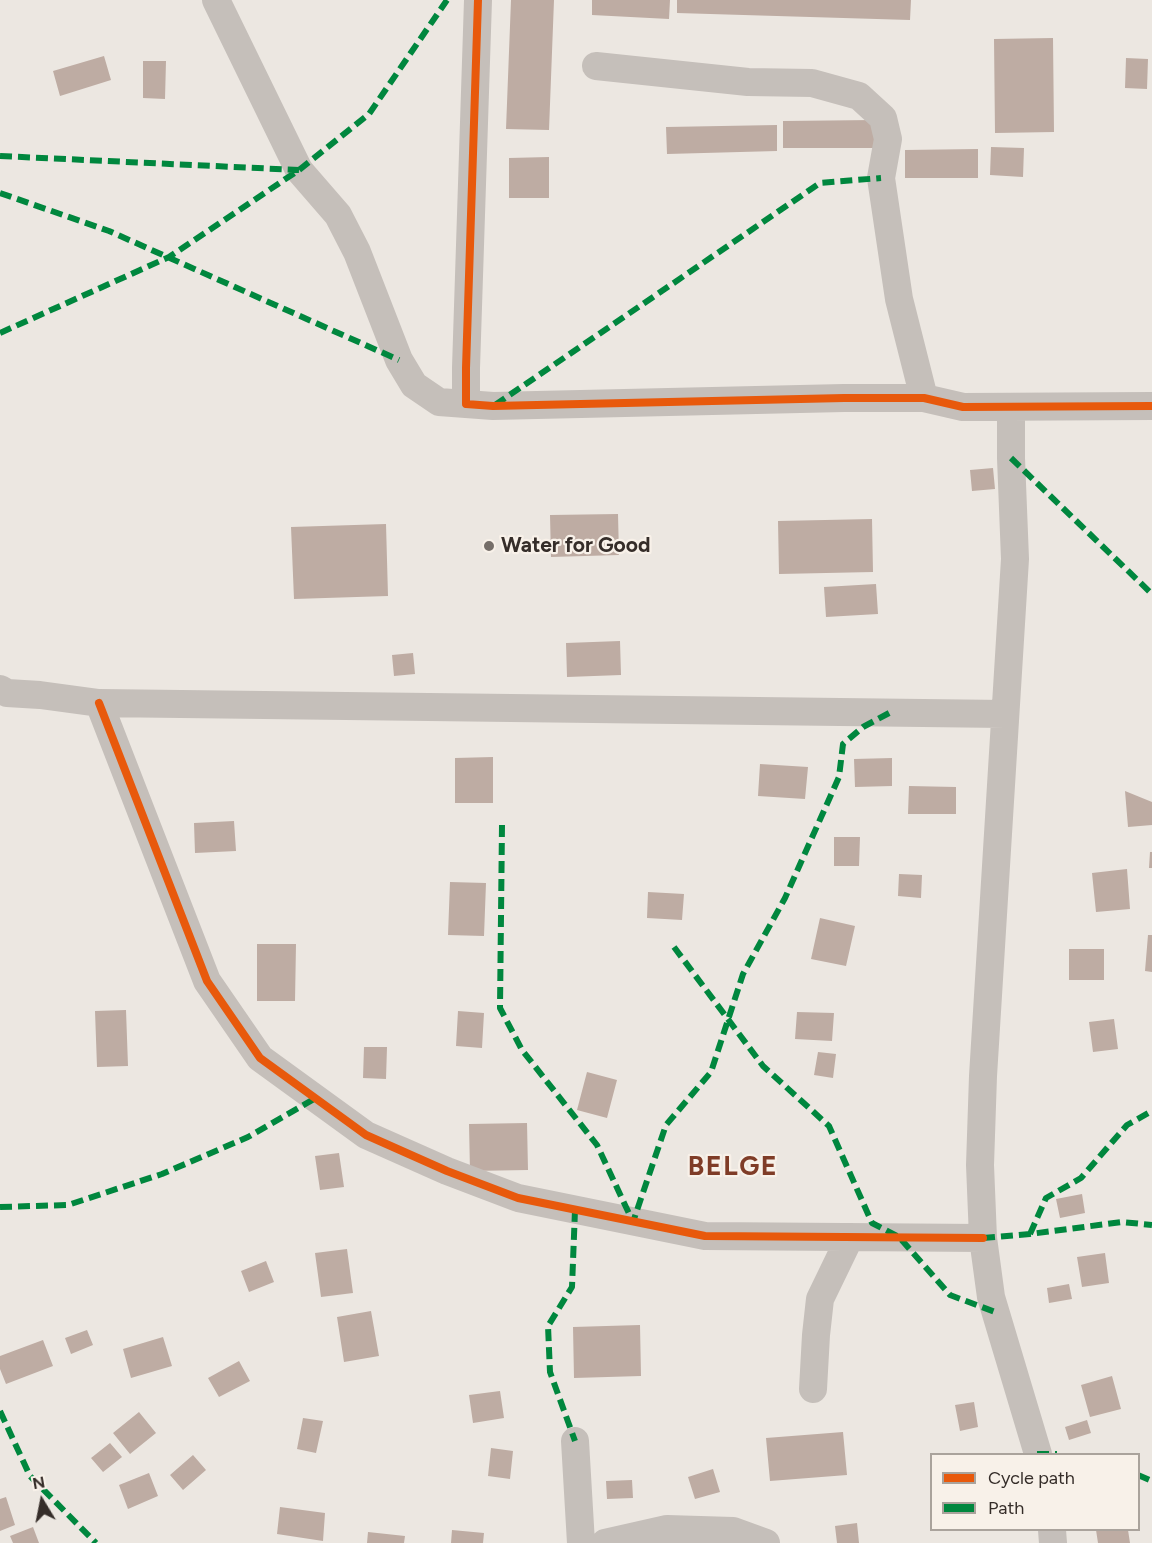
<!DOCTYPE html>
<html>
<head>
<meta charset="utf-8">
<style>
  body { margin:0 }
  #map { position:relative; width:1152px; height:1543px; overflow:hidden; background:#ece7e1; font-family:Figtree,sans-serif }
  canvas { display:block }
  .legend { position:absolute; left:930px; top:1453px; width:210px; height:78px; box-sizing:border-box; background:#f8f1e9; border:2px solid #aaa39c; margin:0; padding:8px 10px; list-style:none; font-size:18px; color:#352d29 }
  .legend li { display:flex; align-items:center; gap:12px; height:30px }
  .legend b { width:30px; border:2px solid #aaa39c }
  .north { position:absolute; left:12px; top:1471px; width:60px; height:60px; -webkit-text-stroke:4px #f8f1e9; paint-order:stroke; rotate:350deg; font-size:16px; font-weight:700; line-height:24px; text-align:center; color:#352d29 }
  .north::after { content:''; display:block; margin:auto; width:21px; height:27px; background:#352d29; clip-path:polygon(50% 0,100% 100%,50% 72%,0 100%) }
</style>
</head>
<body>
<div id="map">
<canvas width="1152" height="1543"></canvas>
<ul class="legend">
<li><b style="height:8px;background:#e8590c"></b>Cycle path</li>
<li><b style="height:8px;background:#00873e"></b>Path</li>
</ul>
<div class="north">N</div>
</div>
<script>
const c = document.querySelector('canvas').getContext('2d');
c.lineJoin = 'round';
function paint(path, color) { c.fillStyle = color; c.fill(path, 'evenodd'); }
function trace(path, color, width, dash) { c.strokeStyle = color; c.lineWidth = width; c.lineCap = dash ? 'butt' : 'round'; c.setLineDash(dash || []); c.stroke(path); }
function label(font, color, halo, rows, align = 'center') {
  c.font = font + ' Figtree,sans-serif'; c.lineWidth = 4.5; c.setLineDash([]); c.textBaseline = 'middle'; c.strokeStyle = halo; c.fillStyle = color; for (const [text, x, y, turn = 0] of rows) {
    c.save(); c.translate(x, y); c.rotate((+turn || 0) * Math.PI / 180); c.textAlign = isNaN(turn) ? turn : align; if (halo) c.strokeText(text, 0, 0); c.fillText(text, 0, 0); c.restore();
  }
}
paint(new Path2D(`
  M 511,0 L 554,0 L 549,130 L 506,129 Z
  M 592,0 L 670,0 L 669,19 L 592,15 Z
  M 677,0 L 911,0 L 910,20 L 677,13 Z
  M 1053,38 L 1054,132 L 995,133 L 994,39 Z
  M 104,56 L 111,80 L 60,96 L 53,71 Z
  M 1126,58 L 1148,59 L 1147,89 L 1125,88 Z
  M 143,61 L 166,61 L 165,99 L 143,98 Z
  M 874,120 L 874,148 L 783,148 L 783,121 Z
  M 777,125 L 777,151 L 667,154 L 666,127 Z
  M 991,147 L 1024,148 L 1023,177 L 990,175 Z
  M 978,149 L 978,178 L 905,178 L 905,150 Z
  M 549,157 L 549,198 L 509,198 L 509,158 Z
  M 993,468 L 995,489 L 972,491 L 970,470 Z
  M 618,514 L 619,555 L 551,557 L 550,515 Z
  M 872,519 L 873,572 L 779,574 L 778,521 Z
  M 386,524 L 388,596 L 294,599 L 291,527 Z
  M 876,584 L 878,614 L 826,617 L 824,587 Z
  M 620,641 L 621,675 L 567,677 L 566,643 Z
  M 413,653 L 415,674 L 394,676 L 392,655 Z
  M 493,757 L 493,803 L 455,803 L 455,758 Z
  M 892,758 L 892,786 L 855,787 L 854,759 Z
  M 760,764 L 808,767 L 805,799 L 758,796 Z
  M 909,786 L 956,787 L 956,814 L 908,814 Z
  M 1125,791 L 1152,802 L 1152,825 L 1128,827 Z
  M 234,821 L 236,851 L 195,853 L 194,823 Z
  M 834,837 L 860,837 L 859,866 L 834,866 Z
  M 1150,852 L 1152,852 L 1152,868 L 1149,868 Z
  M 1127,869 L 1130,909 L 1096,912 L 1092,873 Z
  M 899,874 L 922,875 L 921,898 L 898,896 Z
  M 450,882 L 486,883 L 484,936 L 448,935 Z
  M 648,892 L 684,894 L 682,920 L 647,918 Z
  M 820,918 L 855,926 L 846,966 L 811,959 Z
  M 1148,935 L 1152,935 L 1152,972 L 1145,971 Z
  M 257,944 L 296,944 L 295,1001 L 257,1001 Z
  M 1069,949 L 1104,949 L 1104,980 L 1069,980 Z
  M 126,1010 L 128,1066 L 97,1067 L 95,1011 Z
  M 458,1011 L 484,1013 L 482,1048 L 456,1046 Z
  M 797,1012 L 834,1013 L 832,1041 L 795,1039 Z
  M 1114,1019 L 1118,1049 L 1093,1052 L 1089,1022 Z
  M 364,1047 L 387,1047 L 386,1079 L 363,1078 Z
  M 818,1052 L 836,1054 L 833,1078 L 814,1075 Z
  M 587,1072 L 617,1080 L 607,1118 L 577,1110 Z
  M 527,1123 L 528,1170 L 470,1171 L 469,1124 Z
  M 339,1153 L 344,1187 L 320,1190 L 315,1156 Z
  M 1082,1194 L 1085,1213 L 1060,1218 L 1056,1199 Z
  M 347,1249 L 353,1293 L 321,1297 L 315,1253 Z
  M 1105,1253 L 1109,1283 L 1082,1287 L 1077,1257 Z
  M 266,1261 L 274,1282 L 249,1292 L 241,1271 Z
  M 1069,1284 L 1072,1299 L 1049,1303 L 1047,1288 Z
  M 371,1311 L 379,1356 L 344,1362 L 337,1317 Z
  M 640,1325 L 641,1376 L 574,1378 L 573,1327 Z
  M 87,1330 L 93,1345 L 71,1354 L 65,1338 Z
  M 163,1337 L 172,1366 L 131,1378 L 123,1349 Z
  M 43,1340 L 53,1366 L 6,1384 L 0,1369 L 0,1356 Z
  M 239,1361 L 250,1381 L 219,1397 L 208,1378 Z
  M 1112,1376 L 1121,1409 L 1090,1417 L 1081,1385 Z
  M 500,1391 L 504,1418 L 473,1423 L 469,1395 Z
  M 974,1402 L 978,1427 L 960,1431 L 955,1405 Z
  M 139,1412 L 156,1433 L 130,1454 L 113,1433 Z
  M 303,1418 L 323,1421 L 316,1453 L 297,1449 Z
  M 1087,1420 L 1091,1433 L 1069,1440 L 1065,1427 Z
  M 843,1432 L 847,1475 L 770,1481 L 766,1438 Z
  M 110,1443 L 122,1457 L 103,1472 L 91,1458 Z
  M 491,1448 L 513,1451 L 510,1479 L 488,1476 Z
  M 193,1455 L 206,1470 L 183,1490 L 170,1475 Z
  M 713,1469 L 720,1492 L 695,1499 L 688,1477 Z
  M 149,1473 L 158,1496 L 128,1509 L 119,1485 Z
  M 632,1480 L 633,1498 L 607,1499 L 606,1481 Z
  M 6,1497 L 15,1525 L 0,1531 L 0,1499 Z
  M 280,1507 L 325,1513 L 323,1541 L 277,1534 Z
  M 857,1523 L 859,1543 L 837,1543 L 835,1526 Z
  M 33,1527 L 39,1543 L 13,1543 L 10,1536 Z
  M 452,1530 L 484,1533 L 483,1543 L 451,1543 Z
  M 1096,1530 L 1128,1530 L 1130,1543 L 1098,1543 Z
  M 368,1532 L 405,1536 L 404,1543 L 367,1543 Z`), '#beaca3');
trace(new Path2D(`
  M 216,0 L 299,170 L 338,215 L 357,252 L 399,360 L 414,385 L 439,402 L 466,404
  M 478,0 L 466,368 L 466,404 L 493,406 L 844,398 L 924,398 L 963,407 L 1152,406
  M 596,66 L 748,82 L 812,83 L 859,96 L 883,118 L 888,139 L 881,178 L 899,299 L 924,398
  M 1011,407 L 1011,458 L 1015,559 L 983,1076 L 980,1165 L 983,1238 L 991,1297 L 1038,1454
  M 0,689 L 7,693 L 40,695 L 99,703 L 1005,714
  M 99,703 L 207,981 L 260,1058 L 366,1135 L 447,1171 L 518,1198 L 705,1236 L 983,1238
  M 813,1389 L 816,1335 L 820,1299 L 850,1237
  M 575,1441 L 581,1543
  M 1052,1530 L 1053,1543
  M 605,1543 L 667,1529 L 733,1531 L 766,1543`), '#c5bfba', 28);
trace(new Path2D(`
  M 0,156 L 299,170
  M 0,193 L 109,231 L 399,360
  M 0,333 L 169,257 L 299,170 L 369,114 L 447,0
  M 495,405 L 820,183 L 881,178
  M 1011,458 L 1152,594
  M 502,825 L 500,1008 L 522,1050 L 597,1145 L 633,1222 L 666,1125 L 711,1072 L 743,974 L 785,898 L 839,777 L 843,744 L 863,727 L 891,712
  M 674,947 L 763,1066 L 829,1126 L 872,1223 L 899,1237 L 950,1295 L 995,1312
  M 0,1207 L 68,1205 L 162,1174 L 248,1137 L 314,1099
  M 575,1210 L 572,1287 L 548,1326 L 550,1372 L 575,1441
  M 1030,1234 L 1046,1198 L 1081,1178 L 1127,1125 L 1152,1111
  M 983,1238 L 1030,1234 L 1122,1222 L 1152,1225
  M 0,1411 L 30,1476 L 96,1543
  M 1037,1454 L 1057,1454
  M 1138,1475 L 1152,1481`), '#00873e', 6, [12, 6]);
trace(new Path2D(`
  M 478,0 L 466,368 L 466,404 L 493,406 L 844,398 L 924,398 L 963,407 L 1152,406
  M 99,703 L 207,981 L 260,1058 L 366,1135 L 447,1171 L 518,1198 L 705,1236 L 983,1238`), '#e8590c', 8);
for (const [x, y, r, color] of [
  [489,546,6,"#756e69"]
]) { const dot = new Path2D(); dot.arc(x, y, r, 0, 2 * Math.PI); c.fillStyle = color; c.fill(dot); trace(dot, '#f8f1e9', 2); }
label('bold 21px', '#352d29', '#f8f1e9', [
  ["Water for Good",501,546]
], 'left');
c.letterSpacing = '1.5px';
label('bold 27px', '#7f3c27', '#f8f1e9', [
  ["BELGE",733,1167]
]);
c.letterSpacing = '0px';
</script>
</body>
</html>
